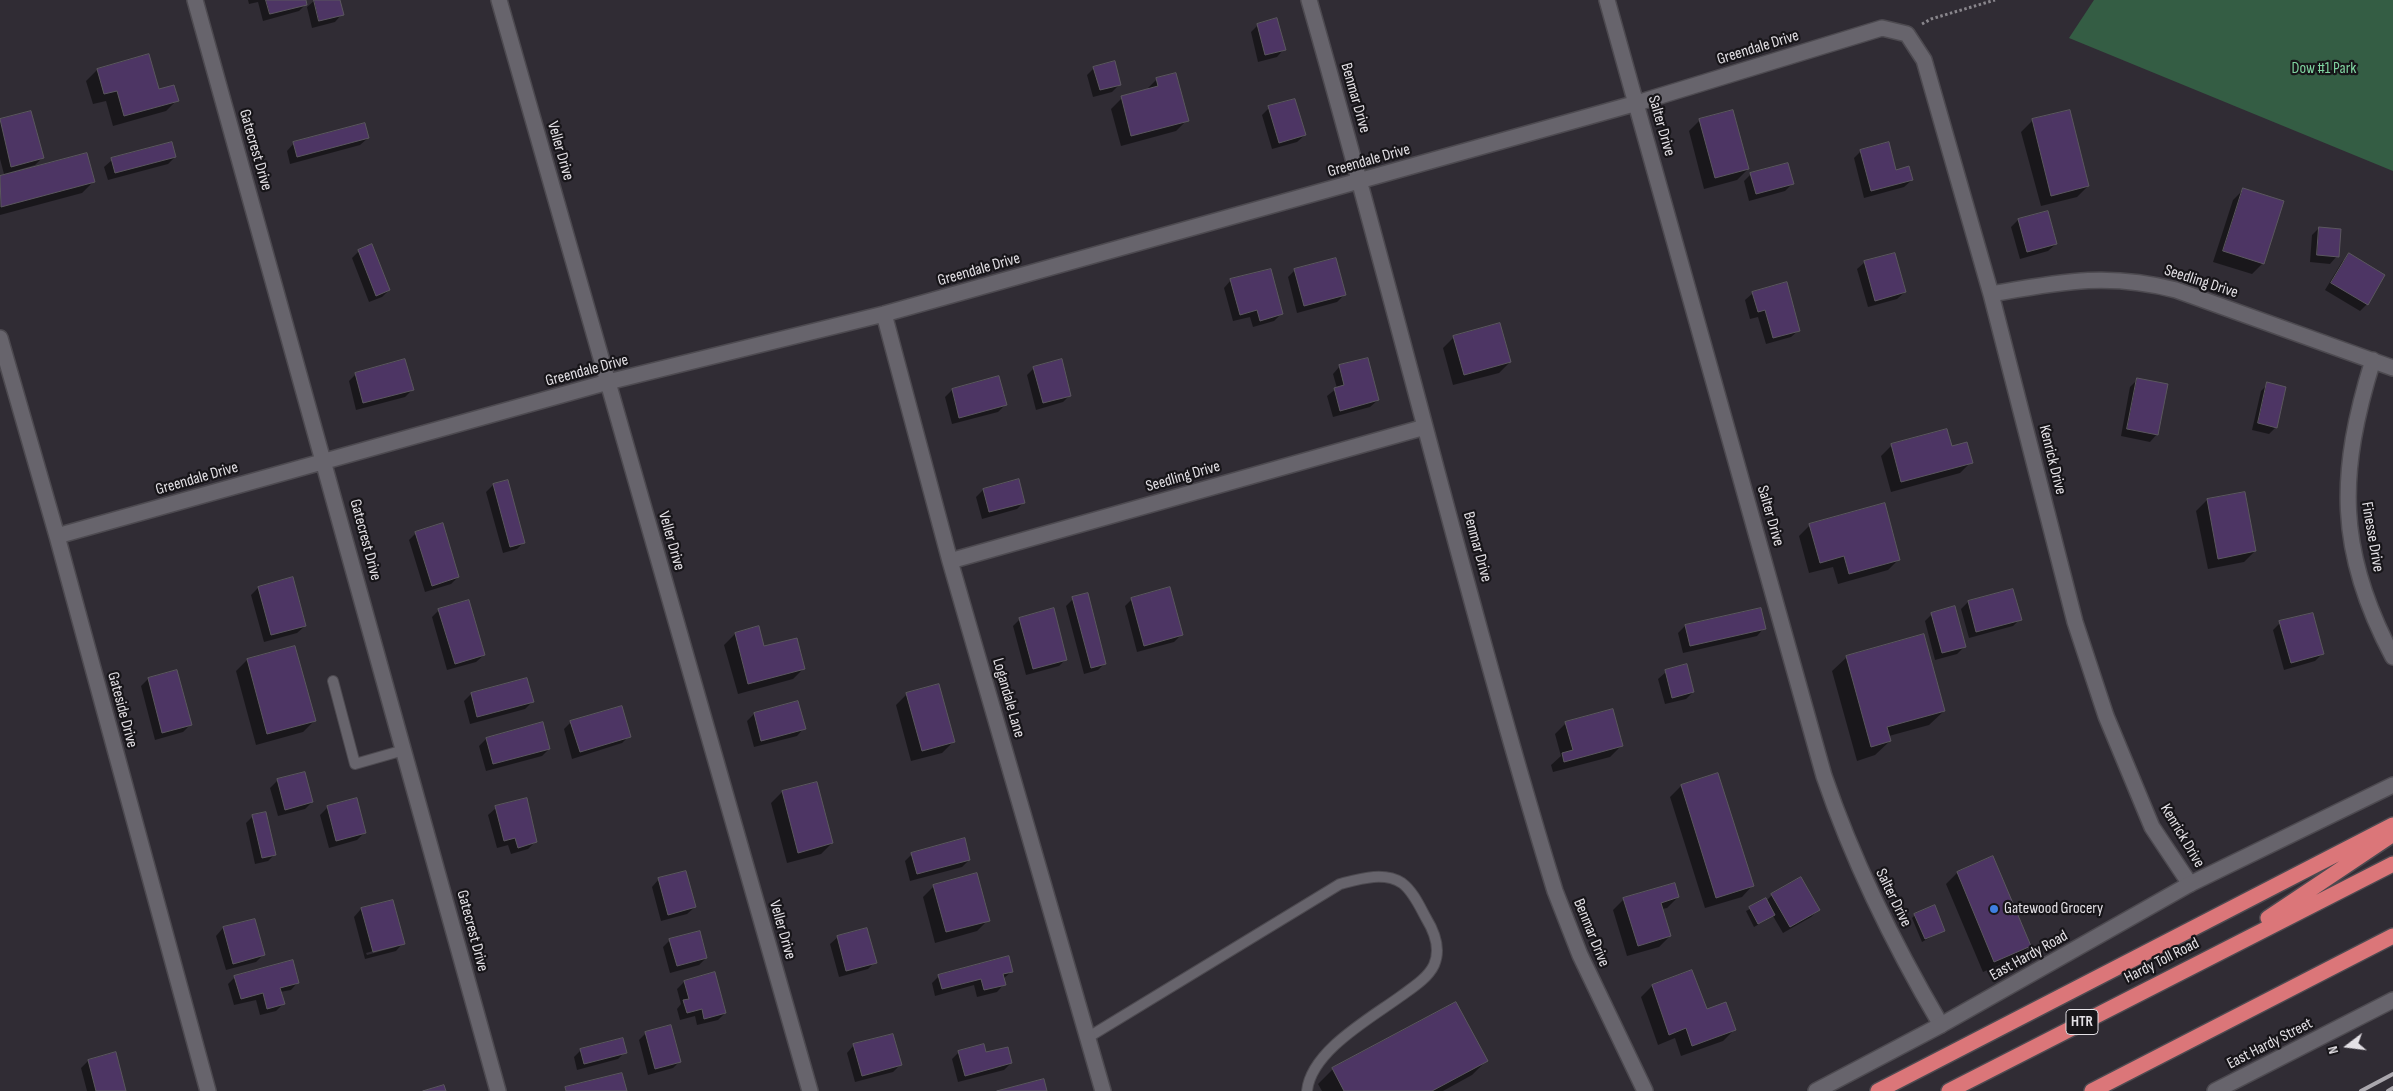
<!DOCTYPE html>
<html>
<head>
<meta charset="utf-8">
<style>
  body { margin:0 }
  #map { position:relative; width:2393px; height:1091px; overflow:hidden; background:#302c34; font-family:"Sofia Sans Condensed",sans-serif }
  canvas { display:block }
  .north { position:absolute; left:2323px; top:1021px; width:50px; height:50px; -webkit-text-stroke:4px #171519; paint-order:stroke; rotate:255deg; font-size:14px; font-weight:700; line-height:20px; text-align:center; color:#e3e0e5 }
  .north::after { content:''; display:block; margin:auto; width:18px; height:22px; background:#e3e0e5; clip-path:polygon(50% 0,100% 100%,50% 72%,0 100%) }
</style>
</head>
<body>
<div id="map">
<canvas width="2393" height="1091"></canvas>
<div class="north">N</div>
</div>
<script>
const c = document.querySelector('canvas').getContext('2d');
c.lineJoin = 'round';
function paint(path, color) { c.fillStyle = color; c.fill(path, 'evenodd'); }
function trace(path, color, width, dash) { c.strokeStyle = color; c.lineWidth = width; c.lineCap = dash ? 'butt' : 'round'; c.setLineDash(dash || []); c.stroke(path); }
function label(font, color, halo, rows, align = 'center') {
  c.font = font + ' "Sofia Sans Condensed",sans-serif'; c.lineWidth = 4.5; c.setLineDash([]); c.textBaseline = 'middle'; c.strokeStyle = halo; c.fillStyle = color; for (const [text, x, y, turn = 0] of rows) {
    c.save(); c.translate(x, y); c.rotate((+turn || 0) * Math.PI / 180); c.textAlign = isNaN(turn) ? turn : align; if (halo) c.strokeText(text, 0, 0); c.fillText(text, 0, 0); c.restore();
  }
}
paint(new Path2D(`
  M 2094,0 L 2393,0 L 2393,171 L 2069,38 Z`), '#345d44');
paint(new Path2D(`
  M 248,0 L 305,0 L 306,4 L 299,11 L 263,21 L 258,2 L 249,4 Z
  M 315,0 L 338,0 L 342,14 L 335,22 L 312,28 L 307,7 Z
  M 1258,25 L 1284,49 L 1277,57 L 1258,62 L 1251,32 Z
  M 1094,68 L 1120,84 L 1112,92 L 1093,97 L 1087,75 Z
  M 97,70 L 158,91 L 177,100 L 166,111 L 113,126 L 106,101 L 93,104 L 86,81 Z
  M 1157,79 L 1187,120 L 1176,131 L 1121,146 L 1111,109 L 1122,98 L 1146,90 Z
  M 1269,108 L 1305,135 L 1297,142 L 1272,149 L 1262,115 Z
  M 2069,111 L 2088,186 L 2077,197 L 2041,206 L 2021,132 L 2032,121 Z
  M 30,113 L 42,158 L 35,165 L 4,174 L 0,159 L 0,121 Z
  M 1700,120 L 1748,169 L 1737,180 L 1704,189 L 1689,131 Z
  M 368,138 L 360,145 L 290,164 L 287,151 L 294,143 Z
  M 1861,151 L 1895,171 L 1912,180 L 1904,187 L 1864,198 L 1854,158 Z
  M 86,154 L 93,182 L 82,193 L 0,215 L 0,177 Z
  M 175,157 L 168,164 L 108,180 L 104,167 L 112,160 Z
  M 1751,174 L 1792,184 L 1785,191 L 1749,201 L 1744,181 Z
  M 2244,189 L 2263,263 L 2252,274 L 2213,262 L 2233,200 Z
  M 2018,220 L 2056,244 L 2048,251 L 2020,259 L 2011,227 Z
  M 2319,228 L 2337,256 L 2330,264 L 2310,262 L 2312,235 Z
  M 359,251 L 389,290 L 382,297 L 369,302 L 352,258 Z
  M 2349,255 L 2367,304 L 2360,311 L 2325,290 L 2342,262 Z
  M 1865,262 L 1905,292 L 1897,299 L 1868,307 L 1857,269 Z
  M 1295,270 L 1344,295 L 1337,302 L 1297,313 L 1288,277 Z
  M 1231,280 L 1281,314 L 1274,321 L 1253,327 L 1250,317 L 1233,321 L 1224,288 Z
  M 1753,293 L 1799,330 L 1791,337 L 1766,344 L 1758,317 L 1750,319 L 1745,300 Z
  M 1454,337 L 1510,362 L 1499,373 L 1453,385 L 1443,348 Z
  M 1340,366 L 1378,400 L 1370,407 L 1333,417 L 1327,396 L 1337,388 L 1333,374 Z
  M 1034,368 L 1070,395 L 1063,402 L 1036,410 L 1027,375 Z
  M 356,374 L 412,390 L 405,397 L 356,410 L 349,381 Z
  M 2137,380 L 2157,434 L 2150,442 L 2121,436 L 2130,387 Z
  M 2268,384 L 2276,427 L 2269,434 L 2252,430 L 2261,391 Z
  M 952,390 L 1005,405 L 998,412 L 952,424 L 945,397 Z
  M 1892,445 L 1951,448 L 1971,462 L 1960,473 L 1891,492 L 1881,456 Z
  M 493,485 L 524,542 L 517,549 L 503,553 L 486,492 Z
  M 983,490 L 1024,502 L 1017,509 L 982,519 L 976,497 Z
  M 2207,500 L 2255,551 L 2244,562 L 2208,569 L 2196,511 Z
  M 1810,525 L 1899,559 L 1888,570 L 1838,584 L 1833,567 L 1809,573 L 1799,536 Z
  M 416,533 L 458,577 L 451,584 L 425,592 L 409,540 Z
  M 258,588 L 305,626 L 297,633 L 264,642 L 251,595 Z
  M 1073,599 L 1105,663 L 1098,670 L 1084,674 L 1066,606 Z
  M 1132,599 L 1181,635 L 1174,642 L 1137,652 L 1125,606 Z
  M 1968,602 L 2020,619 L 2013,626 L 1969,638 L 1961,609 Z
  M 439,610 L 484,655 L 476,662 L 447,670 L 432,617 Z
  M 1932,614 L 1964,647 L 1957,654 L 1935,660 L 1925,621 Z
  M 1020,619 L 1066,659 L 1059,666 L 1026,675 L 1013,626 Z
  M 2280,623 L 2322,654 L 2315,661 L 2284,670 L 2273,630 Z
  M 1685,626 L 1764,628 L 1757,636 L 1683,653 L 1678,633 Z
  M 735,634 L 763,648 L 804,668 L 793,679 L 738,694 L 724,645 Z
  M 1847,657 L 1944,711 L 1929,725 L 1889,736 L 1890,741 L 1875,755 L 1857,761 L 1832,671 Z
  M 247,660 L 314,721 L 303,732 L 256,745 L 236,671 Z
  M 1666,672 L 1693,692 L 1686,699 L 1665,704 L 1658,679 Z
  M 148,679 L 190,725 L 183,732 L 155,740 L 141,686 Z
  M 526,679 L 532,702 L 525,709 L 470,724 L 464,701 L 471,694 Z
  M 907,694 L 953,742 L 942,753 L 911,761 L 896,705 Z
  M 797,703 L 804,728 L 797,736 L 754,747 L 747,721 L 754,714 Z
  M 571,722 L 629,736 L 622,743 L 572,759 L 564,729 Z
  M 1566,723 L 1621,746 L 1610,757 L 1553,772 L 1551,765 L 1561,756 L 1555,734 Z
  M 486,739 L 549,749 L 542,756 L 486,771 L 479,746 Z
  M 304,773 L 312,802 L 305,809 L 278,816 L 270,788 L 277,781 Z
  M 1681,786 L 1752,886 L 1742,897 L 1705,908 L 1670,797 Z
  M 782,792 L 832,843 L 821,854 L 787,863 L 771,803 Z
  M 356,800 L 364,833 L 357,840 L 329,848 L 320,815 L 327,808 Z
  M 496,808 L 535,842 L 528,849 L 511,854 L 508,845 L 497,848 L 488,815 Z
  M 253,816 L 275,854 L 268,861 L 255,864 L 246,823 Z
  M 912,854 L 969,860 L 962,867 L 910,881 L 905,861 Z
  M 1957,873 L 2030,946 L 2019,957 L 1983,972 L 1946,884 Z
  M 659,879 L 695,907 L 687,914 L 661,921 L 652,887 Z
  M 934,886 L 988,920 L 977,931 L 935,943 L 923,897 Z
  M 1772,895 L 1818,910 L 1811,917 L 1783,933 L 1773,916 L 1754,927 L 1746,911 L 1766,901 Z
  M 1678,897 L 1667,908 L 1662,909 L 1670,936 L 1659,947 L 1627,956 L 1613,910 L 1624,899 Z
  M 392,901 L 403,943 L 396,951 L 365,959 L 354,917 L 361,909 ZM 396,945 L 396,947 L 367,955 L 366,953 Z
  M 1915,915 L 1943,930 L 1922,942 L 1912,918 Z
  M 223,928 L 263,955 L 256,962 L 226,970 L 216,936 Z
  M 838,937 L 875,962 L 868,969 L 839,977 L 830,944 Z
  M 670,940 L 706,958 L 699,965 L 670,973 L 663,947 Z
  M 1012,971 L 1003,979 L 1004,984 L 997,992 L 977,997 L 974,985 L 935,996 L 932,983 L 939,976 Z
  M 1691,972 L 1706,1011 L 1734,1030 L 1723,1041 L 1681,1056 L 1675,1038 L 1658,1045 L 1641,997 L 1652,986 Z
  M 235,977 L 298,982 L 291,990 L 280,992 L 283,1004 L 276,1011 L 260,1015 L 256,1000 L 234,1005 L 228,984 Z
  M 684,982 L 725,1013 L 718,1020 L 697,1025 L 695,1016 L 680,1020 L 677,1009 L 681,1004 L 677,989 Z
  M 646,1033 L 680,1061 L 673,1068 L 648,1075 L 639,1040 Z
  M 854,1045 L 900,1065 L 893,1072 L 855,1082 L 847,1053 Z
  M 581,1050 L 625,1052 L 618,1059 L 577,1070 L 574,1057 Z
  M 959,1052 L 1011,1063 L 1004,1070 L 958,1082 L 952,1059 Z
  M 115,1054 L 125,1091 L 87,1091 L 81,1068 L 88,1061 Z
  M 1486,1061 L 1472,1075 L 1443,1091 L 1322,1091 L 1318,1084 L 1333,1069 Z`), '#0007');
const building = new Path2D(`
  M 266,0 L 306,0 L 307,5 L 270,14 Z
  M 314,0 L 340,0 L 344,15 L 319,21 Z
  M 1277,18 L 1286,50 L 1265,55 L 1257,24 Z
  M 149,54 L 159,89 L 174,85 L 179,101 L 124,116 L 117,91 L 104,94 L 97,69 Z
  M 1115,61 L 1121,85 L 1100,90 L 1093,67 Z
  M 1176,73 L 1189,121 L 1131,136 L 1121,96 L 1158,86 L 1156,78 Z
  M 1295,99 L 1306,135 L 1279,143 L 1268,106 Z
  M 1733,110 L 1749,169 L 1715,178 L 1699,119 Z
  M 2070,110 L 2089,186 L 2051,196 L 2032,119 Z
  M 31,111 L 44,158 L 11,167 L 0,119 Z
  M 365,123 L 369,138 L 297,157 L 293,142 Z
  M 172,142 L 176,157 L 115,173 L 111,158 Z
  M 1889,142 L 1896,170 L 1909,166 L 1913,180 L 1871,191 L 1860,150 Z
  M 87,153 L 95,182 L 1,207 L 0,176 Z
  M 1788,163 L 1794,184 L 1756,194 L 1750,173 Z
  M 2243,188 L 2284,201 L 2264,264 L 2223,251 Z
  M 2048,211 L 2057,244 L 2027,252 L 2018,219 Z
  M 2319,227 L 2341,229 L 2339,257 L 2317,255 Z
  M 372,244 L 390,290 L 376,296 L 358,250 Z
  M 1895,253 L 1906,292 L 1875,301 L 1864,261 Z
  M 2349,253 L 2385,275 L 2368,305 L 2331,283 Z
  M 1336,258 L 1346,295 L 1304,306 L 1294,269 Z
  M 1271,269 L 1283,314 L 1260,321 L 1257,310 L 1240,315 L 1230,279 Z
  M 1787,282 L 1800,331 L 1773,338 L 1765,310 L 1758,312 L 1752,292 Z
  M 1500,323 L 1511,362 L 1464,375 L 1453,336 Z
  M 1368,358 L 1379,400 L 1340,411 L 1334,388 L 1344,385 L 1339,365 Z
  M 405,359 L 414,390 L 363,403 L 355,373 Z
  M 1062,359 L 1071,396 L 1043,403 L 1033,367 Z
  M 999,376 L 1007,405 L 959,418 L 952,389 Z
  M 2137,378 L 2168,384 L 2158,435 L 2127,429 Z
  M 2267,382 L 2286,387 L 2277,428 L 2258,423 Z
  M 1947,429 L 1952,446 L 1967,442 L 1973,463 L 1901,482 L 1891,444 Z
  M 1019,479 L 1025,503 L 989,512 L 983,489 Z
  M 508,480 L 525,543 L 510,547 L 493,484 Z
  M 2245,492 L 2256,551 L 2218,559 L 2207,499 Z
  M 1885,503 L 1900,560 L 1849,574 L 1844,556 L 1820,563 L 1809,524 Z
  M 443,523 L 459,577 L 432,586 L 415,532 Z
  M 293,577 L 306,626 L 271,635 L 258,587 Z
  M 1170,587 L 1183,635 L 1144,646 L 1131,598 Z
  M 2013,589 L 2022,620 L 1976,632 L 1968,601 Z
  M 1088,593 L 1106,664 L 1091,668 L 1072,597 Z
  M 469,600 L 485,655 L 455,664 L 438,609 Z
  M 1955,606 L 1966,647 L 1942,653 L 1931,613 Z
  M 1054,608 L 1067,660 L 1033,669 L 1019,618 Z
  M 1761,608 L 1766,629 L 1690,646 L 1685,625 Z
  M 2313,613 L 2324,654 L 2291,663 L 2279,621 Z
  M 759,626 L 764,646 L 797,638 L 805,669 L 748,684 L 735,633 Z
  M 1924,634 L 1945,711 L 1887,727 L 1891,741 L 1871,747 L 1846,656 Z
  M 295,646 L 316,721 L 267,734 L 247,659 Z
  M 1687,664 L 1694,692 L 1672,698 L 1665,670 Z
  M 177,670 L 192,725 L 162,733 L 148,678 Z
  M 527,678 L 534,702 L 477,717 L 471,693 Z
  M 939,684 L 955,742 L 922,751 L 906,693 Z
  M 798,701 L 806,729 L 761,741 L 754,713 Z
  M 622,706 L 631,737 L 580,752 L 570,721 Z
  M 1613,709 L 1623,746 L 1564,762 L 1562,753 L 1573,750 L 1565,722 Z
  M 543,722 L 550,749 L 493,764 L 486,738 Z
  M 305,772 L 313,802 L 285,810 L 277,779 Z
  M 1718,773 L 1754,886 L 1716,898 L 1681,785 Z
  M 817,782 L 833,843 L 798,853 L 782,791 Z
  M 357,798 L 366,833 L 336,841 L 327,806 Z
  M 527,798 L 537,842 L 518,848 L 515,838 L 504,841 L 495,806 Z
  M 266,812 L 276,855 L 262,858 L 252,815 Z
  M 965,838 L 970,860 L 917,874 L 911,853 Z
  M 1993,856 L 2031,946 L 1994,962 L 1957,872 Z
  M 686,871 L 696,907 L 668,915 L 658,878 Z
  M 977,873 L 990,921 L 946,932 L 933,885 Z
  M 1801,877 L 1820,910 L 1790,927 L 1771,894 Z
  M 1675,883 L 1679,897 L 1661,903 L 1671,936 L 1638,946 L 1623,898 Z
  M 1766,898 L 1775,915 L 1758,924 L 1749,907 Z
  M 393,900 L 405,944 L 373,952 L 361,908 Z
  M 1935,905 L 1945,931 L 1925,939 L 1914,914 Z
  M 255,919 L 265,955 L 233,964 L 223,927 Z
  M 867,928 L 877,963 L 846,971 L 837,936 Z
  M 700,931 L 707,958 L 677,966 L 669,939 Z
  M 1009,956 L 1013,972 L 1003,974 L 1006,985 L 984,990 L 981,979 L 942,989 L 938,975 Z
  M 293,960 L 299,983 L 280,988 L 285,1004 L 267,1009 L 263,993 L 241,999 L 234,976 Z
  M 1692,970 L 1707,1009 L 1726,1002 L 1736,1030 L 1692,1046 L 1686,1028 L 1669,1035 L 1652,985 Z
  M 715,972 L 726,1013 L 704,1019 L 702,1009 L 687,1013 L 683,1000 L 689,999 L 684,981 Z
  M 1456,1002 L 1488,1061 L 1432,1091 L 1344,1091 L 1332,1068 Z
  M 671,1025 L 681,1062 L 655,1069 L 645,1032 Z
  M 893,1034 L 902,1065 L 862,1076 L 853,1044 Z
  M 623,1038 L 627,1053 L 584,1064 L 580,1049 Z
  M 984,1044 L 986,1052 L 1008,1047 L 1012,1063 L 965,1076 L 958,1051 Z
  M 116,1052 L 126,1091 L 96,1091 L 88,1060 Z
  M 622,1073 L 627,1091 L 566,1091 L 565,1087 Z
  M 1044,1079 L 1047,1091 L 997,1091 Z
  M 444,1085 L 446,1091 L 423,1091 Z`);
paint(building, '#4d3564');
trace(building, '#5b575f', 1);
const service = new Path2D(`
  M 333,681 L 355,764 L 404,750
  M 1087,1038 L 1340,884 C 1359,879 1384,871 1402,883 C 1413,891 1420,907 1426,918 C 1434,931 1441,949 1434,965 C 1428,978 1412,988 1401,996 C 1371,1018 1311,1051 1307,1091`);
const minor = new Path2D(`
  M 195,0 L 498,1091
  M 499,0 L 810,1091
  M 1309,0 C 1394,296 1465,596 1555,891 L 1580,955 L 1645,1091
  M 1607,0 L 1824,776 C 1854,864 1894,945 1941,1025
  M 1991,294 C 2060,282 2107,272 2176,290 L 2393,368
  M 884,314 L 950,561 L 1103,1091
  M 0,338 L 57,536 L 208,1091
  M 2373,360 C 2338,473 2336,550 2393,657
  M 57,536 L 608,382 L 884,314 L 1637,103 L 1882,28 L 1907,34 L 1924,60 L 1991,294 L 2075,622 L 2106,716 L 2152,827 L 2190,884
  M 950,561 L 1425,427`);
const secondary = new Path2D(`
  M 1816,1091 L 1941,1025 L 2190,884 L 2393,785
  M 2215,1091 L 2393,1000`);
const motorway = new Path2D(`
  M 2268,918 L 2392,835
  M 1878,1091 L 2393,825
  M 1949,1091 L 2393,864
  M 2092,1091 L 2393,936`);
trace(service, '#4d4a50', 12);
trace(minor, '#4d4a50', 18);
trace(secondary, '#4d4a50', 18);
trace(motorway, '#4d4a50', 18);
trace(new Path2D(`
  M 1922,24 L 1931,19 L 1995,0`), '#89868c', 3, [2.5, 2.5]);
trace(service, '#67646c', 10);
trace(minor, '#67646c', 15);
trace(secondary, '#67646c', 15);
trace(motorway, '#db7679', 15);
trace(new Path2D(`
  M 2361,1091 L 2393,1074
  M 2388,1091 L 2393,1088`), '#aaa7ad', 4);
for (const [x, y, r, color] of [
  [1994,909,5,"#3f7fe0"]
]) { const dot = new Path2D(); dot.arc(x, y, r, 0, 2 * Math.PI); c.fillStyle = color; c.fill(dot); trace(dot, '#171519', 2); }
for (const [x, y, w] of [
  [2082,1022,32]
]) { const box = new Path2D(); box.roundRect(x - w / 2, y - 12.5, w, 25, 4); c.fillStyle = '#171519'; c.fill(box); trace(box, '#e3e0e5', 1); }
label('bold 15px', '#e3e0e5', null, [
  ["HTR",2082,1022]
]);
label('16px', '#e3e0e5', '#171519', [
  ["Greendale Drive",1758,48,-17],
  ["Benmar Drive",1355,98,74],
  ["Salter Drive",1661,126,74],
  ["Gatecrest Drive",255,150,74],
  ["Veller Drive",560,151,74],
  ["Greendale Drive",1369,161,-16],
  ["Greendale Drive",979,270,-16],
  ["Seedling Drive",2201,282,18],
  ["Greendale Drive",587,371,-15],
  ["Kenrick Drive",2052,460,76],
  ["Seedling Drive",1183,477,-16],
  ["Greendale Drive",197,479,-16],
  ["Salter Drive",1770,516,74],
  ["Finesse Drive",2372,537,80],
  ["Gatecrest Drive",365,540,75],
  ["Veller Drive",671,541,74],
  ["Benmar Drive",1477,547,75],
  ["Logandale Lane",1008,698,74],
  ["Gateside Drive",122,710,75],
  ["Kenrick Drive",2182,836,59],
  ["Salter Drive",1893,898,64],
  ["Veller Drive",782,930,74],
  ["Gatecrest Drive",472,931,75],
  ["Benmar Drive",1591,933,68],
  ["East Hardy Road",2029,956,-29],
  ["Hardy Toll Road",2162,961,-27],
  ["East Hardy Street",2270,1044,-27]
]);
label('16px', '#80d4a1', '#171519', [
  ["Dow #1 Park",2324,69]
]);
label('16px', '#e3e0e5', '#171519', [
  ["Gatewood Grocery",2004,909]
], 'left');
</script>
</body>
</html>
